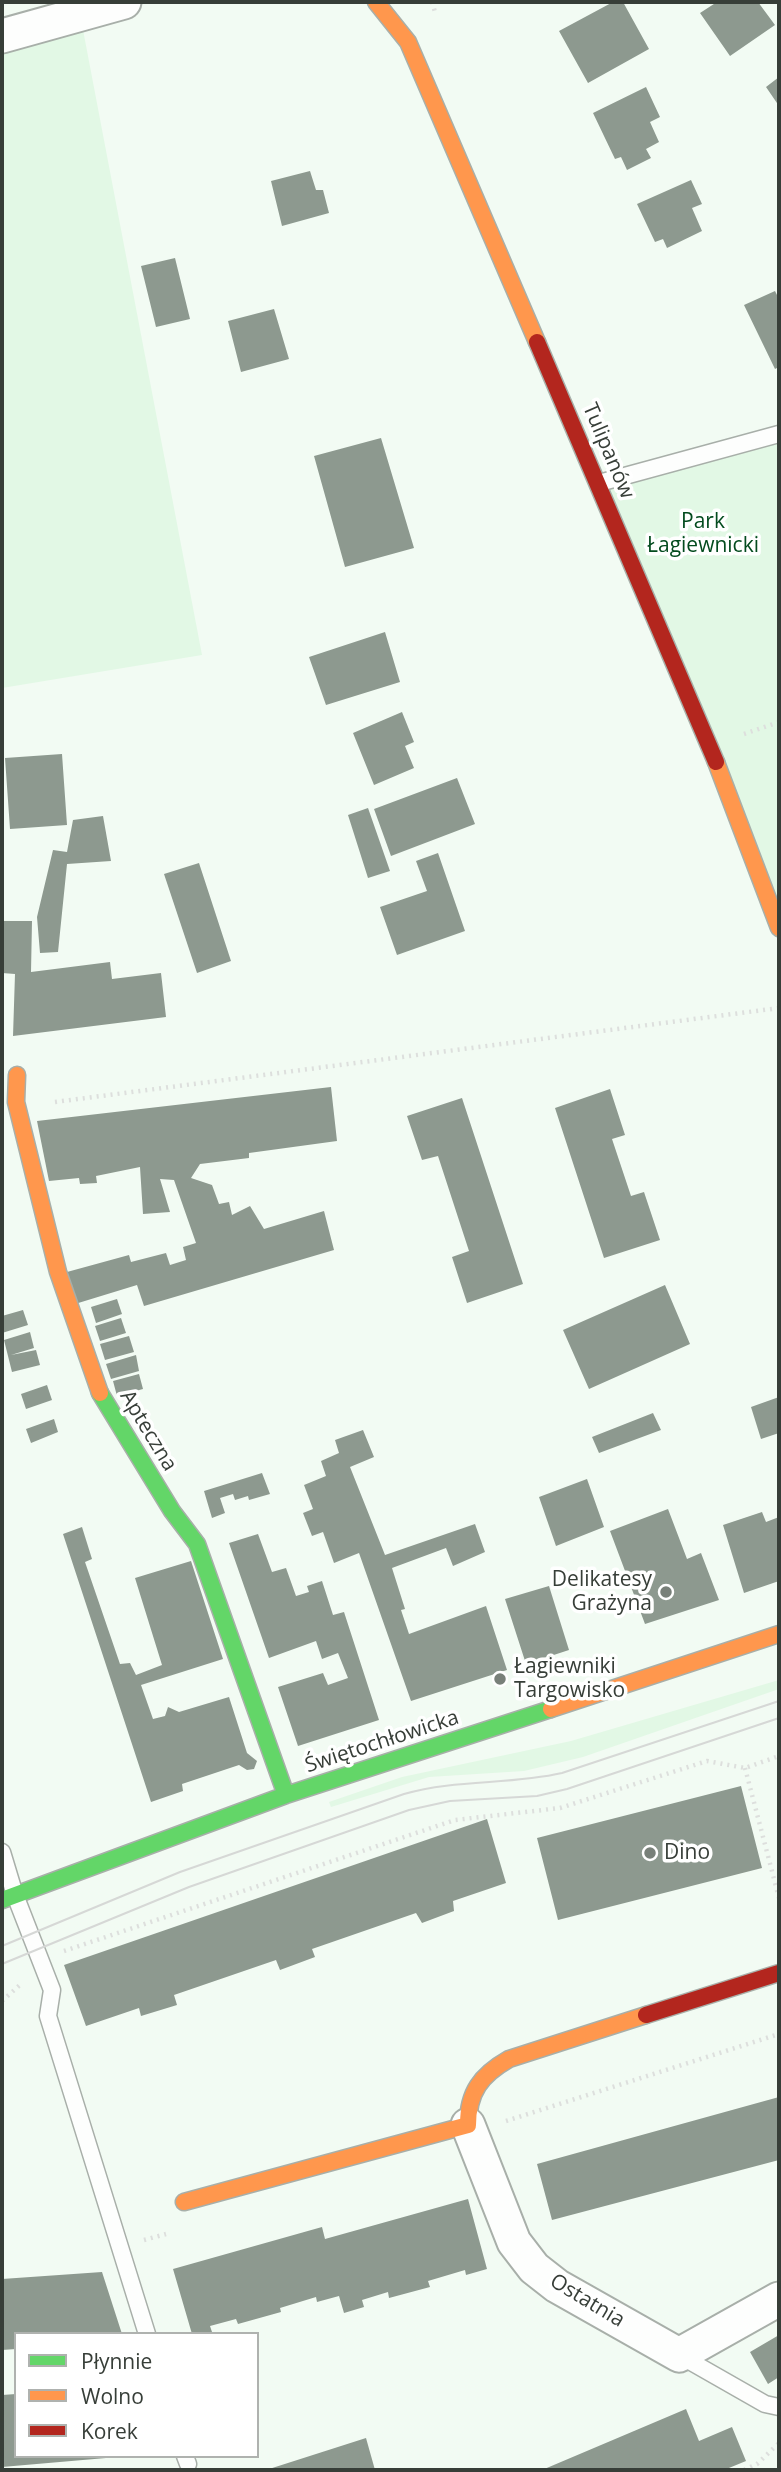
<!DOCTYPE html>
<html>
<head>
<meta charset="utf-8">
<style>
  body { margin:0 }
  #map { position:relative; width:781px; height:2472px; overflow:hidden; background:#f2fbf3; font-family:"Open Sans",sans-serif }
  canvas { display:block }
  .frame { position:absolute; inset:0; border:4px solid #373e38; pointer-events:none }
  .legend { position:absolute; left:14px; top:2332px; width:245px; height:126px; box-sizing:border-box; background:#fff; border:2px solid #afb2af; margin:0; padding:9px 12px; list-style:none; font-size:21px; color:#373e38 }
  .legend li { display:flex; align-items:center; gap:14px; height:35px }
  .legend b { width:35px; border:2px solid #afb2af }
</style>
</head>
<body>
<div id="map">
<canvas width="781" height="2472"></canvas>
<div class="frame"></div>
<ul class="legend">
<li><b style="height:9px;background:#63d668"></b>Płynnie</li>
<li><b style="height:9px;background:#ff974d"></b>Wolno</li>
<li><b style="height:9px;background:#b3261e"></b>Korek</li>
</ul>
</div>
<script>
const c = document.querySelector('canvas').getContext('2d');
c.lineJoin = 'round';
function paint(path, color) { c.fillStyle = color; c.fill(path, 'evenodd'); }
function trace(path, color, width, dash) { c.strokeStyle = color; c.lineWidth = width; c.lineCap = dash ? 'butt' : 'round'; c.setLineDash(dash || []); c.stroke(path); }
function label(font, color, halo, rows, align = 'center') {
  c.font = font + ' "Open Sans",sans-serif'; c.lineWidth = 7; c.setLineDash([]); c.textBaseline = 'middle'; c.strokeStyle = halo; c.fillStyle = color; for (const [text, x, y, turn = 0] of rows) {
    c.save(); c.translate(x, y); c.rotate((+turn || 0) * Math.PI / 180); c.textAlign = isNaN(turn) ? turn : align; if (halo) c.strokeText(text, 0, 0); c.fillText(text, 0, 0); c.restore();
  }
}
paint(new Path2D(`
  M 80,14 L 202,655 L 2,688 L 2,36 Z
  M 779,434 L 779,928 L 599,483 Z
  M 779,1680 L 779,1689 L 583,1757 L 524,1771 L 429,1777 L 331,1807 L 329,1802 L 402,1777 L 571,1741 Z`), '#e2f8e5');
paint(new Path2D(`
  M 613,2 L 623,2 L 649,49 L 588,83 L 559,31 Z
  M 717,2 L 758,2 L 775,25 L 730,56 L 700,13 Z
  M 779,77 L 779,106 L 766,87 Z
  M 646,87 L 660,117 L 650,122 L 659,142 L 646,149 L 651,158 L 627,170 L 621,157 L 615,159 L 593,113 Z
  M 310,171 L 316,190 L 323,190 L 329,213 L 282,226 L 271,181 Z
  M 691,180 L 702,204 L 692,208 L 702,231 L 667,248 L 663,239 L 655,242 L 637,204 Z
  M 175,258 L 190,319 L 156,327 L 141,266 Z
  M 775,291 L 779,299 L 779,367 L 775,369 L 744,305 Z
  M 274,309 L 289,359 L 241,372 L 228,321 Z
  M 381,438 L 414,548 L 345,567 L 314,456 Z
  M 385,632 L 400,682 L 326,705 L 309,657 Z
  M 402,712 L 414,742 L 405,746 L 414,768 L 374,785 L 353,733 Z
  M 62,754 L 67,825 L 10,829 L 5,758 Z
  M 457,778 L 475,824 L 391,856 L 374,809 Z
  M 368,808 L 390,871 L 368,878 L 348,815 Z
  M 103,816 L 111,861 L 67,864 L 58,952 L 40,953 L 37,917 L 53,850 L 67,852 L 73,820 Z
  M 438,853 L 465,931 L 397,955 L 380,907 L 427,891 L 416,861 Z
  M 199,863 L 231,961 L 197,973 L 164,874 Z
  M 2,921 L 32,921 L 31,972 L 110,962 L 112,979 L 161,973 L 166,1017 L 13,1036 L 15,974 L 2,973 Z
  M 331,1087 L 337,1141 L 249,1153 L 249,1158 L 200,1164 L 191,1178 L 212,1185 L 219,1204 L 229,1202 L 232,1215 L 250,1206 L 264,1229 L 324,1211 L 334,1250 L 144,1306 L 137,1285 L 75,1304 L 67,1272 L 129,1255 L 131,1262 L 166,1253 L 170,1265 L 186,1260 L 183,1247 L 196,1243 L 174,1180 L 160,1179 L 170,1212 L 143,1214 L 140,1167 L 96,1176 L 97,1183 L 80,1184 L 79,1178 L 49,1181 L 37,1121 Z
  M 610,1089 L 625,1135 L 612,1139 L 631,1196 L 644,1192 L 660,1240 L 604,1258 L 555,1108 Z
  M 462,1098 L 523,1284 L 467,1303 L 452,1257 L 469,1251 L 438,1156 L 422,1160 L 407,1116 Z
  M 665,1285 L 690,1344 L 589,1389 L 563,1330 Z
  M 117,1299 L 122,1314 L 96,1323 L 91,1307 Z
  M 23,1310 L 28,1325 L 2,1333 L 2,1316 Z
  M 121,1318 L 126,1333 L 100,1341 L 95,1326 Z
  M 30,1332 L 34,1348 L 11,1355 L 36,1350 L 40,1365 L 12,1372 L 4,1340 Z
  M 129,1336 L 134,1352 L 105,1360 L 100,1344 Z
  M 136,1355 L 139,1371 L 111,1379 L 106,1364 Z
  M 139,1374 L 143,1389 L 117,1396 L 113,1381 Z
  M 47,1385 L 52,1400 L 26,1409 L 21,1394 Z
  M 779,1397 L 779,1433 L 761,1439 L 751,1407 Z
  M 653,1413 L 661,1430 L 599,1453 L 592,1437 Z
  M 54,1419 L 58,1432 L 31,1443 L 26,1429 Z
  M 363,1430 L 374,1457 L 350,1467 L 385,1555 L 475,1524 L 485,1552 L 453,1566 L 446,1548 L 392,1568 L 405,1609 L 401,1610 L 409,1634 L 486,1606 L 507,1670 L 411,1701 L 359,1553 L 334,1563 L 323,1532 L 312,1536 L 303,1513 L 313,1509 L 304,1485 L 326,1476 L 321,1461 L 339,1453 L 335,1440 Z
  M 262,1473 L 270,1494 L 249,1500 L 248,1496 L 235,1500 L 233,1494 L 220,1498 L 225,1513 L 212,1518 L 204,1491 Z
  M 587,1479 L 604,1527 L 556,1546 L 539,1497 Z
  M 668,1509 L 687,1559 L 701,1553 L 719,1600 L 645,1624 L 610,1531 Z
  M 762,1512 L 766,1522 L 779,1517 L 779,1581 L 744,1593 L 723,1525 Z
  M 82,1527 L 92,1559 L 85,1562 L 120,1664 L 130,1663 L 136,1675 L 162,1665 L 135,1578 L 191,1561 L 223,1659 L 141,1685 L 153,1719 L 165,1716 L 168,1707 L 179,1712 L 229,1697 L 247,1753 L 257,1761 L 254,1769 L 247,1770 L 239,1765 L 182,1784 L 183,1791 L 151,1802 L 63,1534 Z
  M 258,1534 L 272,1572 L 286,1568 L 296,1596 L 309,1592 L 307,1586 L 322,1581 L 333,1615 L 344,1612 L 379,1720 L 298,1746 L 278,1687 L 323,1673 L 328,1685 L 348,1678 L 338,1653 L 322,1659 L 316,1641 L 269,1658 L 229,1543 Z
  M 549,1586 L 569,1650 L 526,1664 L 505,1599 Z
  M 741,1786 L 762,1868 L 558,1920 L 537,1838 Z
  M 487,1819 L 506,1883 L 453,1901 L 454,1911 L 422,1923 L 416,1913 L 312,1949 L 315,1957 L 280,1970 L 276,1960 L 174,1995 L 177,2005 L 141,2016 L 139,2008 L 86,2026 L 64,1965 Z
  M 779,2097 L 779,2160 L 552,2220 L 537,2164 Z
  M 468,2199 L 487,2269 L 466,2275 L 465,2270 L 428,2281 L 430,2287 L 389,2298 L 388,2292 L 362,2300 L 364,2307 L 344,2313 L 339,2296 L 317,2302 L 316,2297 L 280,2308 L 281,2312 L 238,2324 L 236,2319 L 210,2326 L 212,2332 L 192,2334 L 173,2269 L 322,2227 L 325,2239 Z
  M 102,2272 L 122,2334 L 16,2334 L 16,2349 L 2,2350 L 2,2279 Z
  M 779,2335 L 779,2377 L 768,2384 L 750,2352 Z
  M 16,2394 L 16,2456 L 106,2458 L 2,2467 L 2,2395 Z
  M 686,2409 L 699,2441 L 732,2427 L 746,2461 L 724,2470 L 542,2470 Z
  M 366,2438 L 375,2470 L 266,2470 Z`), '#8d998f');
const lane = new Path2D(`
  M 599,483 L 779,434
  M 2,1852 L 15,1895 L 52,1990 L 48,2016 L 147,2334
  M 679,2355 L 765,2404 L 779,2407
  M 185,2456 L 188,2464`);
const street = new Path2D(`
  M 2,36 L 124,2
  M 468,2125 L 514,2242 L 534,2268 L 557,2286 L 679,2355 L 779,2299`);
const fast = new Path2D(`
  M 100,1393 L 172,1511 L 197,1544 L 286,1795
  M 2,1900 L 286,1795 L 551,1709`);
const slow = new Path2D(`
  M 376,2 L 408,42 L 537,342
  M 716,762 L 779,928
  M 17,1075 L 16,1102 L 58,1272 L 100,1393
  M 551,1709 L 779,1634
  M 184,2202 L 468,2125 C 468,2092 481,2075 509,2059 L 646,2015`);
const jam = new Path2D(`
  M 537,342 L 716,762
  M 646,2015 L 779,1973`);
trace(lane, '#a8afa9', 19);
trace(street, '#a8afa9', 37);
trace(fast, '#a8afa9', 19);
trace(slow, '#a8afa9', 19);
trace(jam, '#a8afa9', 19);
trace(new Path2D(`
  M 432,2 L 435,12
  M 744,734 L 779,722
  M 55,1102 L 779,1008
  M 745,1768 L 779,1898
  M 64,1951 L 455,1820 L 560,1808 L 707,1761 L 745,1768 L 779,1756
  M 2,2001 L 21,1984
  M 506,2121 L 779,2034
  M 144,2240 L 166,2234
  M 744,2470 L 757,2464 L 779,2443`), '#dddfdd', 4.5, [2, 5]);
trace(lane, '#fdfefd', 16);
trace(street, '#fdfefd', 33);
trace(fast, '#63d668', 16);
trace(slow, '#ff974d', 16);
trace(jam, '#b3261e', 16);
trace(new Path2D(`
  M 2,1946 L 180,1872 L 404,1794 C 456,1779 510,1785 562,1773 L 779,1701
  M 2,1964 L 189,1887 L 409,1810 L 450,1801 L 537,1796 L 567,1789 L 779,1718`), '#d6d8d6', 2);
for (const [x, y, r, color] of [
  [666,1592,7,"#788079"],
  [500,1679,7,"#788079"],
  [650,1853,7,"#788079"]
]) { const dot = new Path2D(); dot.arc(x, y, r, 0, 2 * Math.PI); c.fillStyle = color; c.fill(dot); trace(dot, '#fff', 2.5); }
label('21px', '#373e38', '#fff', [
  ["Tulipanów",608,451,67],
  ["Apteczna",148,1431,59],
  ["Świętochłowicka",382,1742,-18],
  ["Ostatnia",587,2301,31]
]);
label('21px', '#034b1e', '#fff', [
  ["Park",703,522],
  ["Łagiewnicki",703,546]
]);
label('21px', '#373e38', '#fff', [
  ["Delikatesy",652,1580,"right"],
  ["Grażyna",652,1604,"right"],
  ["Łagiewniki",514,1667],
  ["Targowisko",514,1691],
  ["Dino",664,1853]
], 'left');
</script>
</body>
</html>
